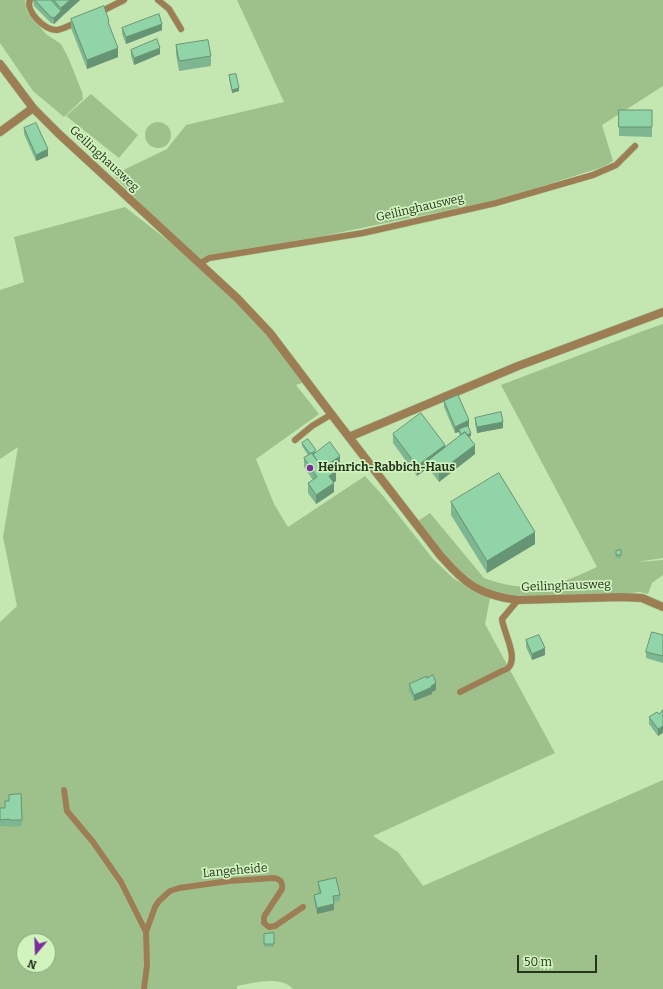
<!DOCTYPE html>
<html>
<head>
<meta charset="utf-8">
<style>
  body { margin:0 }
  #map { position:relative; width:663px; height:989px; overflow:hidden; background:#c4e6b1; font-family:Bitter,serif }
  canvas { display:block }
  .north { position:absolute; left:16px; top:933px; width:40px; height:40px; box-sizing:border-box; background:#d1f3be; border:1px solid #8da67e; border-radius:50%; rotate:199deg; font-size:11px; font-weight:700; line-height:16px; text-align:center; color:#26331f }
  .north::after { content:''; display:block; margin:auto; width:14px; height:18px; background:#7d2c9c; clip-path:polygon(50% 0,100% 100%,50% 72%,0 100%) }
  .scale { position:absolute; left:517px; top:955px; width:80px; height:18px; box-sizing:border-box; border:2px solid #26331f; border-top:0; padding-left:5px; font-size:12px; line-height:14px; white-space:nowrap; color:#26331f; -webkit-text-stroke:3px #d1f3be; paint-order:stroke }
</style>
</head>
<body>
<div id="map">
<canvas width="663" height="989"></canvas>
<div class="north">N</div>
<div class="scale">50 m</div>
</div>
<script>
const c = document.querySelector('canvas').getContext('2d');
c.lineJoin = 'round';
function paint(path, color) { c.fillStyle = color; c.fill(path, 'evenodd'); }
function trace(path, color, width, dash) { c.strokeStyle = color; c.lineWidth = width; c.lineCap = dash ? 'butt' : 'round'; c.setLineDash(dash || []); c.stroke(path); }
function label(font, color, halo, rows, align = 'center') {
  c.font = font + ' Bitter,serif'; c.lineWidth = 3.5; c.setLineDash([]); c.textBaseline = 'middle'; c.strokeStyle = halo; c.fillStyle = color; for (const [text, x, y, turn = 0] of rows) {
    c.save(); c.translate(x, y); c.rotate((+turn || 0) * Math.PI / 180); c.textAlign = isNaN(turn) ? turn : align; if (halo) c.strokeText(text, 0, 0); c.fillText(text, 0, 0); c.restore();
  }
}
paint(new Path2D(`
  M 0,0 L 25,0 L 27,12 L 46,34 L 61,44 L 68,57 L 82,92 L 83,99 L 64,117 L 33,91 L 0,43 Z
  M 237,0 L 663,0 L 663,86 L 602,125 L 613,161 L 603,167 L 501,199 L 198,262 L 113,175 L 167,149 L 186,125 L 284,102 Z
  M 91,94 L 138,135 L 119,158 L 66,116 Z
  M145 135a13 13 0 1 1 26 0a13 13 0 1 1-26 0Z
  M 125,207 L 199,265 L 269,333 L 305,382 L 296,385 L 319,414 L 256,459 L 274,504 L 288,527 L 365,476 L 384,497 L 434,560 L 453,578 L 470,589 L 490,598 L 485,624 L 555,753 L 373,836 L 398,852 L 423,886 L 663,780 L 663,989 L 293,989 C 281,975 253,983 237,986 L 237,989 L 0,989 L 0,622 L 17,606 L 3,537 L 18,447 L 0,459 L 0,290 L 24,282 L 14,237 ZM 24,941 L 48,941 L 48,965 L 24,965 Z
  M 663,324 L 663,558 L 636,562 L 663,560 L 663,575 L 652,583 L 648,594 L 640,592 L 631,593 L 518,597 L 491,590 L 473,584 L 457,572 L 418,521 L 430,513 L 484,578 C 505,586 535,591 557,584 C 570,579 584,573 597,567 L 501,385 L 643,331 Z`), '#9ec08b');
const lane = new Path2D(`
  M 30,0 C 25,11 45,31 57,30 C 64,29 72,24 78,22
  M 158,0 L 169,9 L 181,29
  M 98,13 L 124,0
  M 199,264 L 209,258 L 363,233 L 496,203 L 593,175 L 616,165 L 635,146
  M 295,440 L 312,426 L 332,414
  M 460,692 L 502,671 C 504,670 506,670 508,668 C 519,658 503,631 502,619 L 518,600
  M 64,790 L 67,811 L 93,842 L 121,882 L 146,932 L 147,965 L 144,989
  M 146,932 L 155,907 L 159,901 L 170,891 L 179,888 L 229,881 L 274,878 C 280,879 283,882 282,889 L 265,915 L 264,917 L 264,923 L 269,927 L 275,926 L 303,907`);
const street = new Path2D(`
  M 0,64 L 33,108 L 59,134 L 237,298 L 270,333 L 335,419 L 440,555 C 449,565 458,576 470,584 C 483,593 502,598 518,600 L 621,597 L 642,598 L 663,607
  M 0,132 L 33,108
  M 349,437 L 518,366 L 663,312`);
trace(lane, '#a4c294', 7);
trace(street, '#a4c294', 9);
trace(lane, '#9d7e54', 6);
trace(street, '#9d7e54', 8);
paint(new Path2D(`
  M 33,0 L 80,0 L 54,24 L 51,23 L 34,6 Z
  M 71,19 L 118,57 L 87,69 L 71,28 Z
  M 122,28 L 162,30 L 126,44 L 122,34 Z
  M 176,45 L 211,56 L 211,66 L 179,71 L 176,54 Z
  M 131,50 L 160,54 L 134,65 L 131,56 Z
  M 229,75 L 239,91 L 232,93 L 229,78 Z
  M 652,110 L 652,137 L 619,136 L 619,127 Z
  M 24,128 L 48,156 L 36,161 L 24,134 Z
  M 444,401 L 469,427 L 468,427 L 471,436 L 469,437 L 475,454 L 439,482 L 429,469 L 429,467 L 417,476 L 393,443 L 393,434 L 445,447 L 460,436 L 459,432 L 455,433 L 444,407 Z
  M 475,418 L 503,428 L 477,433 L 475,424 Z
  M 302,443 L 316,452 L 340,462 L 333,467 L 336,481 L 333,482 L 334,492 L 316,504 L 308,493 L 308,483 L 313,480 L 304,467 L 304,458 L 308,455 L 302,446 Z
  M 451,502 L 535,544 L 487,573 L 451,515 Z
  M 621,550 L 621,558 L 616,558 L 616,551 Z
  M 663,635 L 663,663 L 646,658 L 646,652 Z
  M 526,640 L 545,655 L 532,660 L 526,647 Z
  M 427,678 L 436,690 L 432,692 L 432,694 L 414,701 L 409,690 L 409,684 Z
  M 659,714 L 658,736 L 649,724 L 649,717 Z
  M 21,794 L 22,826 L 10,827 L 9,826 L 0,826 L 0,808 L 5,808 L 9,801 Z
  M 318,882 L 340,895 L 340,901 L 334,902 L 334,910 L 317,914 L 314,901 L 314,895 L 319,893 L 318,888 Z
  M 274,933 L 274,947 L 264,947 L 264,934 Z`), '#7db690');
paint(new Path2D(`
  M 70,0 L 80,0 L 61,17 L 61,8 Z
  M 61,11 L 61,17 L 54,24 L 54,18 Z
  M 162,24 L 162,30 L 126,44 L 126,37 Z
  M 118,48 L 118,57 L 87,69 L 87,60 Z
  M 160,48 L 160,54 L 134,65 L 134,58 Z
  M 239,88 L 239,91 L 232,93 L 232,90 Z
  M 48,149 L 48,156 L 36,161 L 36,155 Z
  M 469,420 L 469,427 L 459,431 L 459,429 L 459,432 L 455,433 L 455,427 Z
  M 503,422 L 503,428 L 477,433 L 477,427 Z
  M 471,433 L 471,436 L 462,440 L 462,437 Z
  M 445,445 L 445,455 L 429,460 L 429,467 L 417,476 L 417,466 Z
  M 475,445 L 475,454 L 439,482 L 439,472 Z
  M 340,456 L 340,462 L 321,476 L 321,469 Z
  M 336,471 L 336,481 L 329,485 L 329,476 Z
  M 334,483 L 334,492 L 316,504 L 316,495 Z
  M 535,532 L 535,544 L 487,573 L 487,561 Z
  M 545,648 L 545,655 L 532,660 L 532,654 Z
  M 436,683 L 436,690 L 432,692 L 432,694 L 414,701 L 414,695 Z
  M 663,726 L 663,733 L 658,736 L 658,729 Z
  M 334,904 L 334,910 L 317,914 L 317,908 Z`), '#669475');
const building = new Path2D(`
  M 35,0 L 51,0 L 61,11 L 54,18 L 51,17 Z
  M 54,0 L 70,0 L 61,8 Z
  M 104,6 L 109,21 L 108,22 L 118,48 L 87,60 L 71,19 Z
  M 159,14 L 162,24 L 126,37 L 122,28 Z
  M 157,39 L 160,48 L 134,58 L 131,50 Z
  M 208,40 L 211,56 L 179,61 L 176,45 Z
  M 236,74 L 239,88 L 232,90 L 229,75 Z
  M 619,110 L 652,110 L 652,127 L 619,127 Z
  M 36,123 L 48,149 L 36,155 L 24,128 Z
  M 458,395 L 469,420 L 455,427 L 444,401 Z
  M 501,412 L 503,422 L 477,427 L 475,418 Z
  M 421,413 L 445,445 L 417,466 L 393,434 Z
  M 468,426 L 471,433 L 467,435 L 465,432 L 461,435 L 459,429 Z
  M 465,432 L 475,445 L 439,472 L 429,460 Z
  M 308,439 L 316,450 L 312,453 L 310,454 L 302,443 Z
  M 330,442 L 340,456 L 330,463 L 328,461 L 321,466 L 313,455 Z
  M 312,453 L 321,466 L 328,461 L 336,471 L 329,476 L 334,483 L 316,495 L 308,483 L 317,477 L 304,458 Z
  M 499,473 L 535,532 L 487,561 L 451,502 Z
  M 621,550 L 621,555 L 616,555 L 616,551 Z
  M 652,632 L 663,635 L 663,656 L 646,652 Z
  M 539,635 L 545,648 L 532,654 L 526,640 Z
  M 433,675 L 436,683 L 431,686 L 432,687 L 414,695 L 409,684 L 427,676 L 427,678 Z
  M 663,710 L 663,726 L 658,729 L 649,717 L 657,712 L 659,714 Z
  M 21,794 L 22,820 L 10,820 L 9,819 L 0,820 L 0,808 L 5,808 L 5,801 L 9,801 L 9,795 Z
  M 336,878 L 340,895 L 333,896 L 334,904 L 317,908 L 314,895 L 321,893 L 318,882 Z
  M 274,933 L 274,944 L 264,944 L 264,934 Z`);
paint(building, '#91d4a7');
trace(building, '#669475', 1);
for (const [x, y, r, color] of [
  [310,468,4,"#7d2c9c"]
]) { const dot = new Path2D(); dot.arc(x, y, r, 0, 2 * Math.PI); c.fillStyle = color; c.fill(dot); trace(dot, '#d1f3be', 1.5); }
label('12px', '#26331f', '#d1f3be', [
  ["Geilinghausweg",104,159,43],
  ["Geilinghausweg",420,208,-13],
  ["Geilinghausweg",566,586,-2],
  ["Langeheide",235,871,-5]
]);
label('bold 12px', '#26331f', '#d1f3be', [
  ["Heinrich-Rabbich-Haus",318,468]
], 'left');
</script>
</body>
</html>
